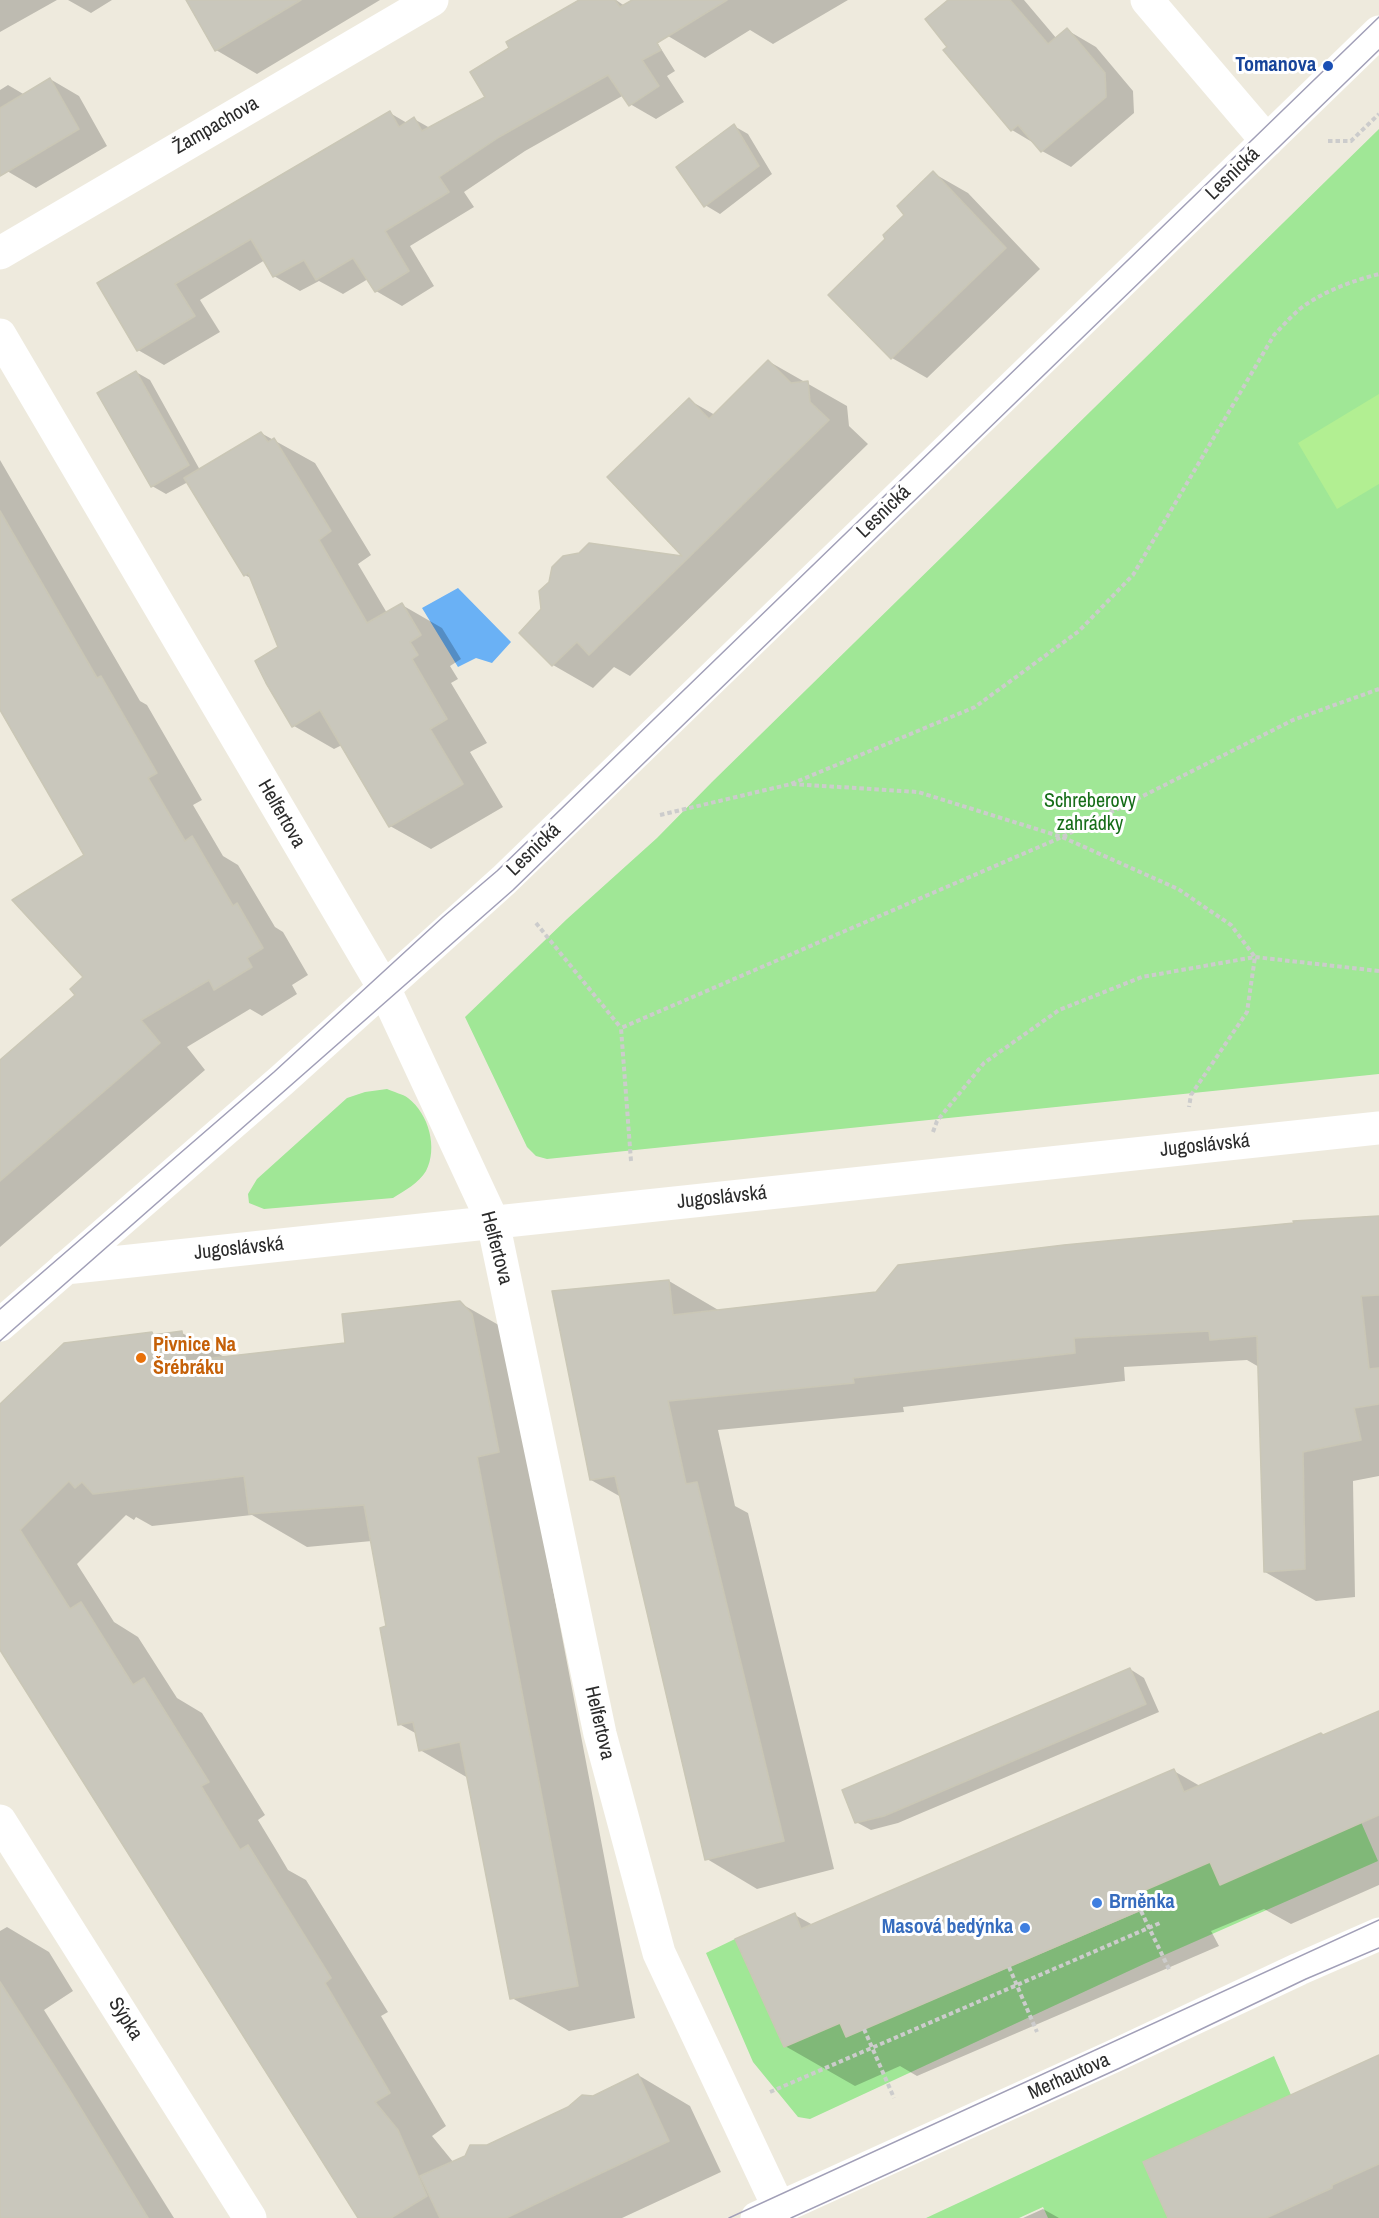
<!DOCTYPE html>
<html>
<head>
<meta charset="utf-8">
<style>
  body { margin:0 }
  canvas { display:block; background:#eeeadd }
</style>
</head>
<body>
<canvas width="1379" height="2218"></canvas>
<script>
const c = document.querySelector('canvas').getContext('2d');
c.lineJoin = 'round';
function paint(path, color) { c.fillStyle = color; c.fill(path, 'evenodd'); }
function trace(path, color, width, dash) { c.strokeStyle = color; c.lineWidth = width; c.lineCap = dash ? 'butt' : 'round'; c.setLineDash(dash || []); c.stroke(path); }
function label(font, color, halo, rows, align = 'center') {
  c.font = font + ' "Archivo Narrow",sans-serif'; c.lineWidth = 6; c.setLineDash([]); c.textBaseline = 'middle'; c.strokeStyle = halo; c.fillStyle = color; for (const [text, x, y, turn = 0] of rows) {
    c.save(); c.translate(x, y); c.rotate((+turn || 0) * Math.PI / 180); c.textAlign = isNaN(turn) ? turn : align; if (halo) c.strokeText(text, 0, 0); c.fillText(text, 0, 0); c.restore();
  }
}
paint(new Path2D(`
  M 1379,129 L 1379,1074 L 547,1159 L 536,1156 L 527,1147 L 465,1017 L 567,919 L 657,838 L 712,782 Z
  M 387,1089 C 393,1092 403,1094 408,1098 C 429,1114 438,1148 426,1171 C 419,1183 404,1191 393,1198 L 264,1209 L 249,1203 L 248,1194 L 257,1179 L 347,1098 L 365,1092 Z
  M 1361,1822 L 1378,1861 L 1144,1964 L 810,2119 L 798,2117 L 753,2062 L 706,1953 L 735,1939 L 784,2047 L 840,2023 L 846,2037 L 1150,1907 L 1143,1891 L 1210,1862 Z
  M 1274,2056 L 1291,2095 L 1144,2162 L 1168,2218 L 1048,2218 L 1043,2207 L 1019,2218 L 926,2218 Z`), '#a0e796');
paint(new Path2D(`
  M 1379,394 L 1379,484 L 1337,509 L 1298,443 Z`), '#b2ef92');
paint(new Path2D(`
  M 458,588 L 511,642 L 492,663 L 476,658 L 458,667 L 422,608 Z`), '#6ab1f5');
paint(new Path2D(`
  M 0,0 L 57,0 L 0,32 Z
  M 68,0 L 112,0 L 91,13 Z
  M 188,0 L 380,0 L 257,74 L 216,50 Z
  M 582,0 L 616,0 L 641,17 L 675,71 L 667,76 L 684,102 L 656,119 L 630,104 L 624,95 L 525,151 L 464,192 L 474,207 L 410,246 L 434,286 L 402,306 L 376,291 L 368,279 L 343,294 L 319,281 L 300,291 L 274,276 L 265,260 L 200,300 L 220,332 L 164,365 L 138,350 L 99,283 L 390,113 L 407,123 L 414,119 L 430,128 L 487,98 L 511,49 Z
  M 666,0 L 848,0 L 773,44 L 750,30 L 705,58 L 668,36 Z
  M 950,0 L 1024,0 L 1057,39 L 1067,30 L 1096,47 L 1133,91 L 1134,113 L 1071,167 L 1042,151 L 1037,145 L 1012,130 L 949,47 Z
  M 50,79 L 79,96 L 107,146 L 36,188 L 7,171 L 0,158 L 0,90 L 8,85 L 25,95 Z
  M 734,126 L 748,134 L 772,174 L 720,214 L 705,205 Z
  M 933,173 L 968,193 L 1040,269 L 927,378 L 892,358 L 906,216 Z
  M 768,361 L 847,406 L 849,426 L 868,444 L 630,676 L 614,667 L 593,688 L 553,665 L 521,633 L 686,558 L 689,400 L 715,415 Z
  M 136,372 L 150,380 L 200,470 L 261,433 L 315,463 L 371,555 L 358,564 L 387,613 L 402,605 L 442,628 L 461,659 L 450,666 L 458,679 L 451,683 L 487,743 L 470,752 L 503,807 L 431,849 L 390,826 L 342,745 L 334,749 L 294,726 L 280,647 L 252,579 L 245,575 L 188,482 L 166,494 L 152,486 Z
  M 0,460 L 140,701 L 147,705 L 202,800 L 193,805 L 223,856 L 238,865 L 275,927 L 283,932 L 308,975 L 292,985 L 297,994 L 262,1016 L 250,1009 L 187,1047 L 205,1070 L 0,1247 L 0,1062 L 77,996 L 85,977 L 86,856 L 0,709 Z
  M 1379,1217 L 1379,1476 L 1353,1481 L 1355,1597 L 1316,1601 L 1265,1572 L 1259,1367 L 1247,1360 L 1124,1367 L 1125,1381 L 903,1407 L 904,1412 L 718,1430 L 735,1506 L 748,1513 L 834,1869 L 757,1889 L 707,1859 L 621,1497 L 591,1480 L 669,1281 L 720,1311 L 877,1294 Z
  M 460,1303 L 518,1336 L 534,1490 L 635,2018 L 569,2031 L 512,1998 L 468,1778 L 420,1750 L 417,1734 L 399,1724 L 388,1627 L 372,1541 L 307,1547 L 252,1515 L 152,1526 L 136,1517 L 134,1520 L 126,1515 L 77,1564 L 114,1622 L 138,1637 L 177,1698 L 202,1713 L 265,1815 L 258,1820 L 278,1853 L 288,1870 L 306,1880 L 388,2012 L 381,2016 L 446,2126 L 432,2136 L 454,2163 L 638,2075 L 690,2106 L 721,2172 L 622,2218 L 360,2218 L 2,1649 L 0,1650 L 0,1405 L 151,1333 L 156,1336 L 182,1333 L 226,1358 L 347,1344 Z
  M 1130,1669 L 1144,1678 L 1159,1712 L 898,1823 L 871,1830 L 856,1822 Z
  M 1379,1713 L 1379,1885 L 1291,1924 L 1264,1909 L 1211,1931 L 1219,1946 L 917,2076 L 900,2066 L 855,2086 L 785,2046 L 795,1915 L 813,1925 L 1174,1771 L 1200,1786 Z
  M 7,1927 L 49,1952 L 73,1991 L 44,2010 L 174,2218 L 1,2218 L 0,2216 L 0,1931 Z
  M 1379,2057 L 1379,2218 L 1169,2218 Z
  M 1043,2209 L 1059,2218 L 1023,2218 Z`), '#0003');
const building = new Path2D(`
  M 186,0 L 301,0 L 215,51 Z
  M 579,0 L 615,0 L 620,7 L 632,0 L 727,0 L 657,43 L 661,50 L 642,60 L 659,86 L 629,106 L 608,75 L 499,137 L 439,177 L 449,192 L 385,231 L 409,271 L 375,292 L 353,258 L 316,280 L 304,260 L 273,277 L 251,239 L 175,284 L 195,316 L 137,351 L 97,283 L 390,111 L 399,127 L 414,117 L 422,131 L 485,97 L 470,72 L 509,48 L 506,42 Z
  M 948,0 L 1010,0 L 1048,44 L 1067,28 L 1105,73 L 1106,97 L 1041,152 L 1018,125 L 1011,131 L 943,50 L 947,47 L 925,19 Z
  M 50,78 L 79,129 L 0,176 L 0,108 Z
  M 734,124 L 759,166 L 704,207 L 676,167 Z
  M 933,171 L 1006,248 L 891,359 L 828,295 L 885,239 L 883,235 L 904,215 L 897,206 Z
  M 768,360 L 791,383 L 808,381 L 810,402 L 829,420 L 589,655 L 577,642 L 552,666 L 519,633 L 541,609 L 539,591 L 549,582 L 552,567 L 563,556 L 579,553 L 589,543 L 682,556 L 607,477 L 689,398 L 709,419 Z
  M 136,371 L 189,465 L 151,487 L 97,393 Z
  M 261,432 L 268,442 L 274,438 L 331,531 L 319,540 L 367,623 L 402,603 L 421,635 L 410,642 L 418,655 L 412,659 L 447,719 L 430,729 L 463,784 L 389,827 L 320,710 L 292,727 L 266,683 L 255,661 L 278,647 L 248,573 L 244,576 L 184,478 Z
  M 0,511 L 97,678 L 101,676 L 157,773 L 148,778 L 185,841 L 192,836 L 233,906 L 237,903 L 263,948 L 247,958 L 252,967 L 214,990 L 209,980 L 141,1020 L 160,1043 L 0,1181 L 0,1060 L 75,995 L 70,989 L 83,977 L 12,900 L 84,855 L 0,710 Z
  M 1379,1216 L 1379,1295 L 1361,1296 L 1369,1369 L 1379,1368 L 1379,1404 L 1354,1408 L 1361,1440 L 1303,1452 L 1305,1569 L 1264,1572 L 1257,1336 L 1210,1340 L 1209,1331 L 1074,1338 L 1075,1353 L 853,1378 L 854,1383 L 668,1401 L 686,1484 L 697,1482 L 784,1841 L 705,1860 L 615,1476 L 590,1480 L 552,1291 L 669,1280 L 673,1315 L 876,1292 L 898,1265 L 1064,1245 L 1294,1223 L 1293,1221 Z
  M 460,1301 L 472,1314 L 499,1452 L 477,1457 L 578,1986 L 510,1999 L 460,1742 L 419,1751 L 413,1722 L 398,1725 L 380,1628 L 386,1626 L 364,1505 L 249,1514 L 244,1476 L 93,1494 L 82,1482 L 75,1488 L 69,1481 L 20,1530 L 70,1609 L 81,1602 L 133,1685 L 144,1678 L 209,1782 L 201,1786 L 221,1819 L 240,1850 L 248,1845 L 331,1978 L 325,1983 L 390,2093 L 375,2102 L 398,2130 L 427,2196 L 391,2218 L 358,2218 L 0,1650 L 0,1404 L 64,1343 L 152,1332 L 153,1335 L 182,1331 L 186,1361 L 345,1343 L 342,1314 Z
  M 1130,1668 L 1146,1704 L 884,1816 L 855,1823 L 842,1790 Z
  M 1379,1711 L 1379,1815 L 1220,1885 L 1210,1862 L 1143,1891 L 1150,1906 L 846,2037 L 840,2023 L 784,2047 L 735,1939 L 795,1913 L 801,1929 L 1174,1769 L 1184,1792 L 1321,1733 L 1323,1735 Z
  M 0,1982 L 67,2086 L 148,2218 L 0,2218 Z
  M 1379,2055 L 1379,2164 L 1332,2185 L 1332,2188 L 1266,2218 L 1168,2218 L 1143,2162 Z
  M 638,2074 L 669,2141 L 506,2218 L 440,2218 L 420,2176 L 465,2156 L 470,2145 L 487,2145 L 568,2107 L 582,2095 L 593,2096 Z`);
paint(building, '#c9c7bc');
trace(building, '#cac7b6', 1.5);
trace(new Path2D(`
  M 1328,141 L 1351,141 L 1379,114
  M 792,784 L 918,792 L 1062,837 L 1178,889 L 1231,925 L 1255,957 L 1247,1012 L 1191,1095 L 1189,1107
  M 660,815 L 791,784 L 975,707 L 1079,631 L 1133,575 L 1274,335 C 1283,326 1291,316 1301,308 C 1324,291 1352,281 1379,274
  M 536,923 L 621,1028
  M 933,1132 L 937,1121 L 984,1063 L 1059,1010 L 1142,977 L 1255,957 L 1379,971
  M 631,1161 L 621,1028 L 1062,837 L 1293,720 L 1379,689
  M 1141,1911 L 1170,1971
  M 1009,1967 L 1037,2032
  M 864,2029 L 894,2098
  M 770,2092 L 1160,1923`), '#ccc', 4, [4.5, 3]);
trace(new Path2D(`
  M 1147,0 L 1267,141
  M 0,253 L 432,0
  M 0,335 L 384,988 L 493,1222 L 600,1734 L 659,1953 L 779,2208
  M 65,1268 L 1379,1128
  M 0,1325 L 282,1080 L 504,880 L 1379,32
  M 0,1821 L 250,2218`), '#fff', 33);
trace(new Path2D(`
  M 757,2218 L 1114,2056 L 1299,1969 L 1379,1934`), '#fff', 33);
trace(new Path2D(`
  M 0,1309 L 274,1072 L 443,917 L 497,871 L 1379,17
  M 0,1341 L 513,890 L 1379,50
  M 729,2218 L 1379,1920
  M 791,2218 L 1120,2068 L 1306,1979 L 1379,1948`), '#a19fb7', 1.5);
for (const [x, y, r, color] of [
  [1328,66,6,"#1a4fb4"],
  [141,1358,6,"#e8710a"],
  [1097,1903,6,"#3f7fe0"],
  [1025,1928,6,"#3f7fe0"]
]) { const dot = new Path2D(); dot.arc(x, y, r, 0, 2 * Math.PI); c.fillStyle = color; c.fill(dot); trace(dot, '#fff', 2); }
label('bold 20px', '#164399', '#fff', [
  ["Tomanova",1316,66]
], 'right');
label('20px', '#2b2b2b', '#fff', [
  ["Žampachova",216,126,-30],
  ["Lesnická",1233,174,-44],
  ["Lesnická",884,512,-44],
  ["Helfertova",281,814,60],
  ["Lesnická",534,850,-44],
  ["Jugoslávská",1205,1146,-6],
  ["Jugoslávská",722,1198,-6],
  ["Helfertova",496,1248,75],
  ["Jugoslávská",239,1249,-6],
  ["Helfertova",599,1723,77],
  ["Sýpka",125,2019,58],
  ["Merhautova",1069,2077,-24]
]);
label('20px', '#166d18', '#fff', [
  ["Schreberovy",1090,802],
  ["zahrádky",1090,825]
]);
label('bold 20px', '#c56008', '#fff', [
  ["Pivnice Na",153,1346],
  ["Šrébráku",153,1369]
], 'left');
label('bold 20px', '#366cbe', '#fff', [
  ["Brněnka",1109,1903],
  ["Masová bedýnka",1013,1928,"right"]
], 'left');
</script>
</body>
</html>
